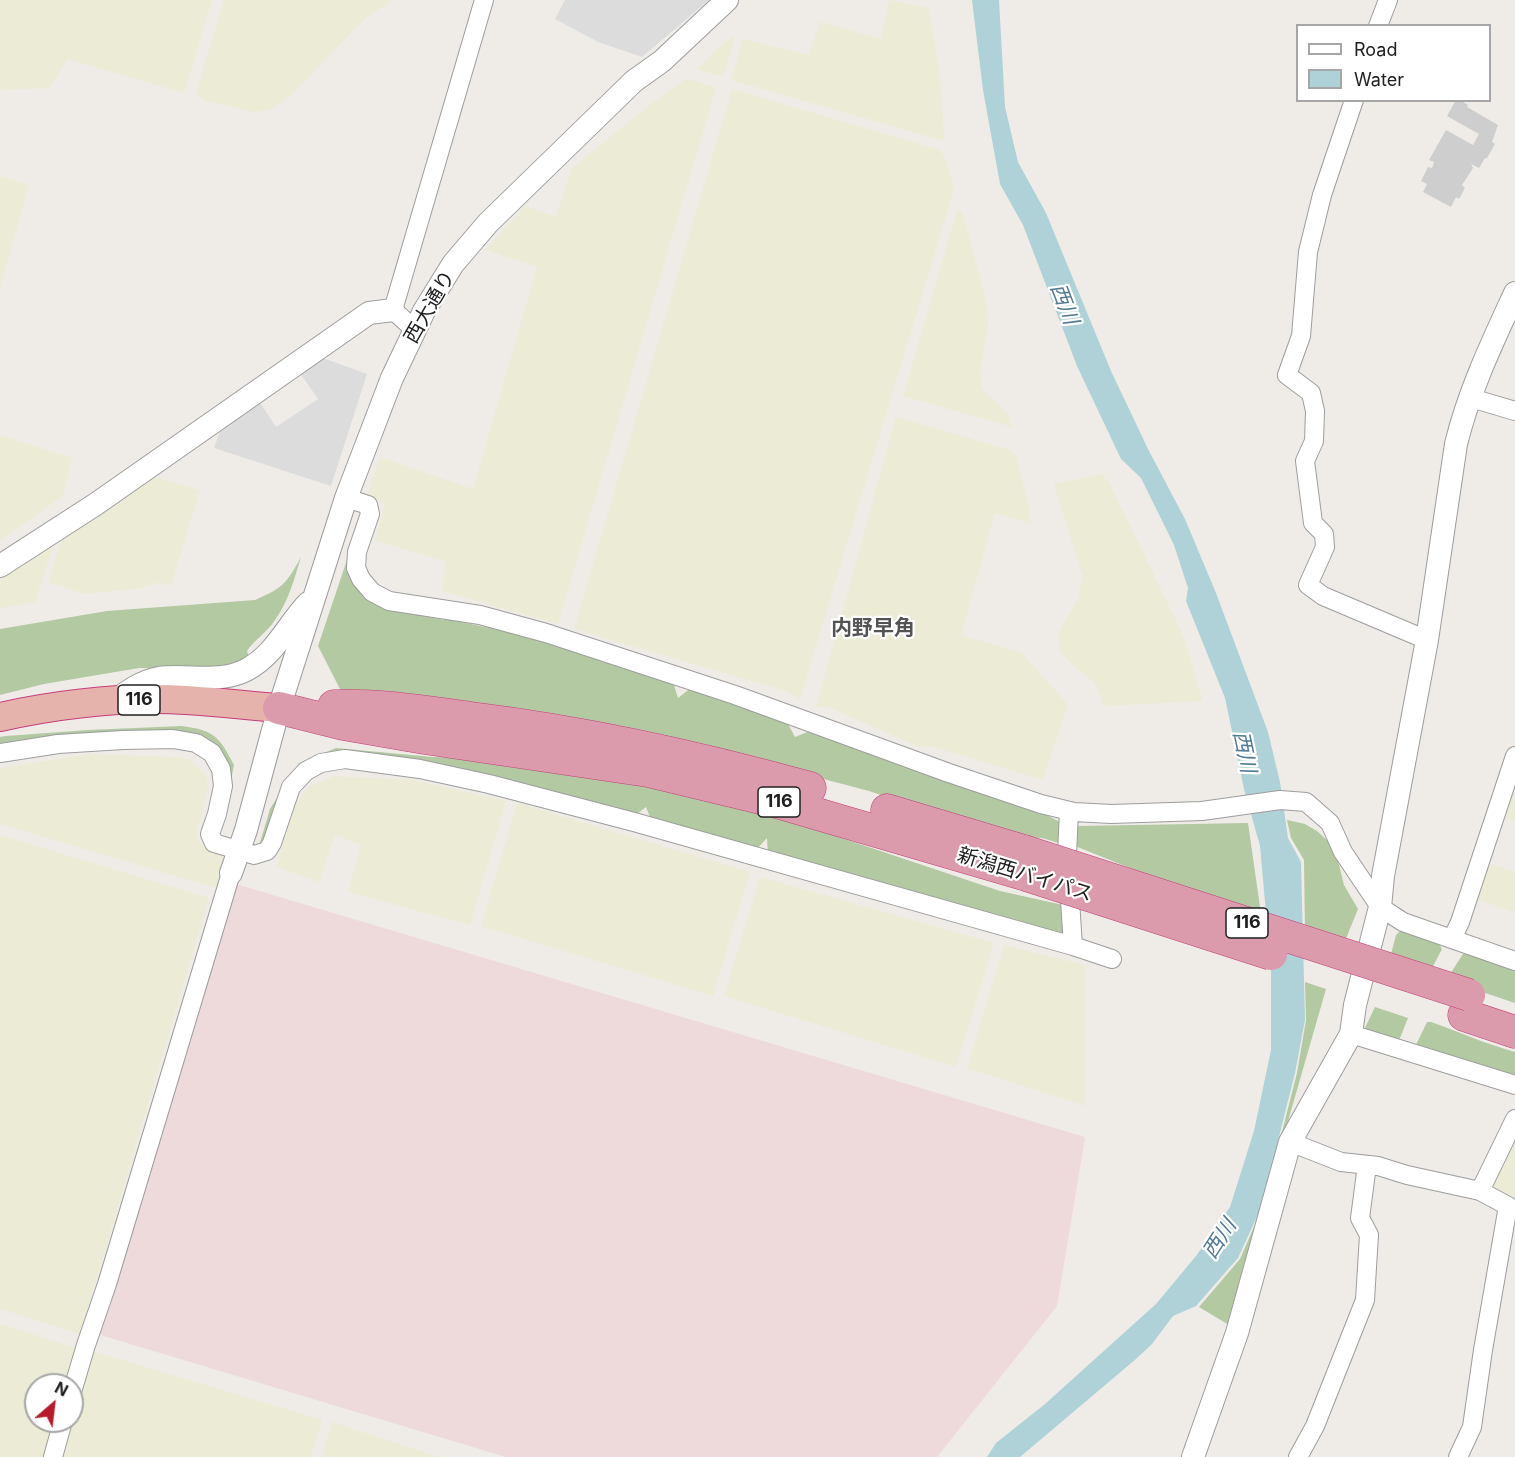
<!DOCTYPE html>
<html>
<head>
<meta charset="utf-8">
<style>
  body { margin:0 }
  #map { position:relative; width:1515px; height:1457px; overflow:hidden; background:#efece8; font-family:Inter,sans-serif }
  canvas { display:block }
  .legend { position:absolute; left:1296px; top:24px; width:195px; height:78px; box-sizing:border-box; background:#fff; border:2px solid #a6a6a6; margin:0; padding:8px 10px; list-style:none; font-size:18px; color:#202020 }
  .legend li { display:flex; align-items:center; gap:12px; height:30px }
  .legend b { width:30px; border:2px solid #a6a6a6 }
  .north { position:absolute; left:24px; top:1373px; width:60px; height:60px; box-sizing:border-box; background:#fff; border:2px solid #a6a6a6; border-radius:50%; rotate:28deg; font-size:16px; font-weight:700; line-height:24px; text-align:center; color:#202020 }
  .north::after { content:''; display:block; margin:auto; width:21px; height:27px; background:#b61a2b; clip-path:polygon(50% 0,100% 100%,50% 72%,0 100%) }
</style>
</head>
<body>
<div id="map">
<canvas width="1515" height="1457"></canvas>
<ul class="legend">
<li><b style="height:8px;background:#fff"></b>Road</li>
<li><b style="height:16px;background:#aed2d7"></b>Water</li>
</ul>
<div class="north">N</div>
</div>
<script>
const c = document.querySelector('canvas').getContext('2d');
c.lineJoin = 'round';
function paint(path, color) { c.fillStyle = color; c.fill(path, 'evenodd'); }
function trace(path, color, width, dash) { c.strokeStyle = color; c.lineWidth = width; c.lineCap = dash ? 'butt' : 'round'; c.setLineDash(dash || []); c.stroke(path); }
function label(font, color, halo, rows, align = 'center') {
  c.font = font + ' Inter,"Noto Sans JP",sans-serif'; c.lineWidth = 4.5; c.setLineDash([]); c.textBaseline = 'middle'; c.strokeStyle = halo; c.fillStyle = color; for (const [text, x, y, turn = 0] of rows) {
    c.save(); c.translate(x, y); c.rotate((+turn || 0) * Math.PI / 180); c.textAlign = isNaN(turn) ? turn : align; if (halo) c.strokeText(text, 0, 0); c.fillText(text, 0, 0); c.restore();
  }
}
paint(new Path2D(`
  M 236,884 L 1085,1137 L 1057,1306 L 937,1457 L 506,1457 L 97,1334 Z`), '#eed9db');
paint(new Path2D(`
  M 1456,100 L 1461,101 L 1468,105 L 1467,107 L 1498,125 L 1492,142 L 1495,144 L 1487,158 L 1485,158 L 1479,168 L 1471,164 L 1473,168 L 1462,185 L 1465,188 L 1459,199 L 1456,197 L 1451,207 L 1423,192 L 1427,184 L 1421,181 L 1428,167 L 1432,168 L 1434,162 L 1429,160 L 1446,130 L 1473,145 L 1479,134 L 1447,116 Z`), '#cecece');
paint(new Path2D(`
  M 0,0 L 212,0 L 184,93 L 67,59 L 50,88 L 0,90 Z
  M 224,0 L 392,0 L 367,17 L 287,99 L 270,110 L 253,112 L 203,100 L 196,92 Z
  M 889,0 L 928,8 L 938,60 L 942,97 L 944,141 L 731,80 L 743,39 L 809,55 L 820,22 L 881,39 Z
  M 735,36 L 725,72 L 719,76 L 697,69 L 721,45 Z
  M 687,78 L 716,88 L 558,624 L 442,591 L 446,562 L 375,540 L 385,505 L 367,495 L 380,457 L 473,489 L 537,267 L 485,250 L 525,206 L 556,217 L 572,168 L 652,103 Z
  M 732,89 L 940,150 L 946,160 L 953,184 L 952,196 L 800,699 L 782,690 L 574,629 Z
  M 0,176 L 29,185 L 0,288 Z
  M 957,210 L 962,211 L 987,304 L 988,325 L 980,375 L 982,389 L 1008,414 L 1012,427 L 903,396 Z
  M 896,417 L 1010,450 L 1016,456 L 1028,503 L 1031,524 L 995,513 L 961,635 L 1022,653 L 1068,705 L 1043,780 L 934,747 L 919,747 L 828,707 L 816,707 Z
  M 0,435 L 72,458 L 63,496 L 0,541 Z
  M 1101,474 L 1109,482 L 1173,614 L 1185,641 L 1203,701 L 1104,706 L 1094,682 L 1076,668 L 1060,652 L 1058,634 L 1079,596 L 1082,575 L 1054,484 Z
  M 155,477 L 200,490 L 171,586 L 160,582 L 142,588 L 84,594 L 48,582 L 62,539 Z
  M 54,545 L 35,602 L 0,608 L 0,580 Z
  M 90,754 L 177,757 L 191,760 L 202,771 L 207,778 L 208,789 L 197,831 L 197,839 L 207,849 L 224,857 L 216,888 L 0,824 L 0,768 Z
  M 334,776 L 413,780 L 506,801 L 470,925 L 348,892 L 361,845 L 335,835 L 319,882 L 276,867 L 295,805 L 308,787 Z
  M 1515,781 L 1515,821 L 1504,817 Z
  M 517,803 L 750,872 L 713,996 L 481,926 Z
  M 0,835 L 209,898 L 80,1334 L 0,1309 Z
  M 1488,863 L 1515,872 L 1515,913 L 1476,899 Z
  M 760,877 L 994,943 L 956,1067 L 724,996 Z
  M 1004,945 L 1085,965 L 1086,1106 L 967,1068 Z
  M 1515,1127 L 1515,1204 L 1486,1188 Z
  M 0,1324 L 76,1348 L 65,1385 L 36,1385 L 36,1421 L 54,1421 L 44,1457 L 0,1457 Z
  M 92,1351 L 322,1420 L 311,1457 L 60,1457 Z
  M 332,1422 L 438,1457 L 322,1457 Z`), '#ebebd6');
paint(new Path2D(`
  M 352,545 L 349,559 L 397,611 L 444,620 L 446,619 L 529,636 L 673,682 L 678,698 L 692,687 L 787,722 L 795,737 L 810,731 L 908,768 L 1033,808 L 1062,823 L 1062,844 L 1042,838 L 1006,836 L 950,819 L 869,791 L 770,765 L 341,691 L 318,646 Z
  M 301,557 C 294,580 288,603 273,623 C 266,633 254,640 247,651 L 249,657 L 214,669 L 139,668 L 44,684 L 0,695 L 0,629 L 107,611 L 255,600 C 283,588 287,583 301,557 Z
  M 181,726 C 214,730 219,736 234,765 L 229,789 L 214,746 L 0,748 L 0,737 L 6,736 L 88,730 Z
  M 336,748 L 433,757 L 463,758 L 597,774 L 773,815 L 1000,891 L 1063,905 L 1065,929 L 1062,935 L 768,856 L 767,838 L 754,852 L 652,822 L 646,807 L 633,817 L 497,778 L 311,760 L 270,834 L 259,846 L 270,809 L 299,763 Z
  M 1287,820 L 1305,824 L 1317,831 L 1329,842 L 1335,849 L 1344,885 L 1358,909 L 1343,946 L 1305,934 L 1304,860 L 1291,838 Z
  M 1248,823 L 1262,921 L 1075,846 L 1078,826 Z
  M 1402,929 L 1438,942 L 1442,949 L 1429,974 L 1389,962 L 1396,935 Z
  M 1463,954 L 1473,954 L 1515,969 L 1515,1003 L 1446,980 Z
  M 1305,982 L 1326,989 L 1278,1156 L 1234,1328 L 1199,1307 L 1240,1259 L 1263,1206 L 1297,1073 L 1306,1020 Z
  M 1375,1007 L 1408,1018 L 1398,1043 L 1364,1030 Z
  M 1427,1022 L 1431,1022 C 1459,1032 1486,1044 1515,1052 L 1515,1083 L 1414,1049 Z`), '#b2c9a2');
paint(new Path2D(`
  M 565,0 L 709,0 L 642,57 L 598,42 L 555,19 Z
  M 323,358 L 367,374 L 331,486 L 214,448 L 222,426 L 259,401 L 276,427 L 318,399 L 300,373 Z`), '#dcdcdc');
paint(new Path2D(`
  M 972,0 L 999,0 L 1005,107 L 1018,162 L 1046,213 L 1111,371 L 1149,451 L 1185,519 L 1216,593 L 1268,732 L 1280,782 L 1288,838 L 1301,862 L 1305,1020 L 1295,1073 L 1261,1208 L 1238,1258 L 1196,1306 L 1173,1316 L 1152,1344 L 1136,1359 L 1020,1457 L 987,1457 L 996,1443 L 1045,1404 L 1156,1304 L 1196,1256 L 1230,1207 L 1254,1131 L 1271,1050 L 1271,969 L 1260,846 L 1244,789 L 1225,698 L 1186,601 L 1188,588 L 1174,545 L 1141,478 L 1121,459 L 1077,366 L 1023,225 L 1000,184 L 983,90 Z`), '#aed2d7');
const minor = new Path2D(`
  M 1378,26 L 1388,0
  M 1354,100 L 1322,195 L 1308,252 L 1301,336 L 1287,375 L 1311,393 L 1315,411 L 1314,441 L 1305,461 L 1313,523 L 1324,534 L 1325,547 L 1308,585 L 1323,596 L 1427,640
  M 415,330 L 393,310 L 484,0
  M 1471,398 L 1515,411
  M 346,498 L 368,505 L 370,514 L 357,552 L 356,568 L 361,579 L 372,592 L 389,601 L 480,615 L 546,633 L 735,695 L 949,773 L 1041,804 L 1074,812 L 1111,814 L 1202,811 L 1280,800 L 1306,802 L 1330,823 L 1343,852 L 1380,907 L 1403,922 L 1515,961
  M 0,753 L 58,744 L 123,740 L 173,739 L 196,743 L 212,753 L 221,769 L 223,786 L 217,814 L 210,834 L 214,843 L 254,855 L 267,851 L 272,843 L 291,787 L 306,771 L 321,763 L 345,759 L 420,769 L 489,784 L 634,822 L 1073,946 L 1067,855 L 1069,811
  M 1452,939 L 1460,922 L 1515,756
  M 1073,946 L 1112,959
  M 1351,1034 L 1515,1085
  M 1290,1142 L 1341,1162 L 1378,1166 L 1407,1175 L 1480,1191 L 1508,1206 L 1483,1350 L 1472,1427 L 1458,1457
  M 1480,1191 L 1515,1119
  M 72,1392 L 86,1345 L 107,1284 L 231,873
  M 53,1457 L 63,1421
  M 1298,1457 L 1315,1426 L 1365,1300 L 1369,1235 L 1360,1218 L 1367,1165`);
const tertiary = new Path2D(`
  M 0,566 L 96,504 L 369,313 L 393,310
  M 115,701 C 128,691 142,681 159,678 C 188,674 219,684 246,670 C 275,655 287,625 308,603
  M 231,873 L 246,830 L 279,708 L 346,498 L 392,378 L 424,311 L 453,264 L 488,223 L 634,81 L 662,61 L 727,0
  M 1193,1457 L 1237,1333 L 1290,1142 L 1351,1034 L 1355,1005 L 1380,907 L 1383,876 L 1427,640 L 1456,444 C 1469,391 1492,343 1515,293`);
const trunk = new Path2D(`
  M 0,717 C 50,706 104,699 155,699 C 197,699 238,705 279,708`);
const motorway = new Path2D(`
  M 334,706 C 379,704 426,712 471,718 C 585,732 699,757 810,788
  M 279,708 L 343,724 L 424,738 L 648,771 L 773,801 L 1026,875
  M 887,810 L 1024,851
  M 1464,1015 L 1515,1032`);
trace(minor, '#9d9d9d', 20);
trace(tertiary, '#9d9d9d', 24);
trace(trunk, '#c53d7a', 30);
trace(motorway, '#c53d7a', 33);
trace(minor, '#fff', 18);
trace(tertiary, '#fff', 22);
trace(trunk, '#e6b2ac', 28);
trace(motorway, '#dc9aad', 32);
const motorwayBridge = new Path2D(`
  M 1024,851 L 1469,995
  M 1026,875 L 1271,954`);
trace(motorwayBridge, '#c53d7a', 33, []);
trace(motorwayBridge, '#dc9aad', 32);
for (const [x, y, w] of [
  [139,700,42],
  [779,802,42],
  [1247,923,42]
]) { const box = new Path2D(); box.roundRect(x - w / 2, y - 15, w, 30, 4.5); c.fillStyle = '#fff'; c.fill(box); trace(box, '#202020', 1.5); }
label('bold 18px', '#202020', null, [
  ["116",139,700],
  ["116",779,802],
  ["116",1247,923]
]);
label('20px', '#202020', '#fff', [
  ["西大通り",430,307,-60],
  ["新潟西バイパス",1025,875,17]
]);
label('italic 21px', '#517a95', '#fff', [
  ["西川",1064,304,69],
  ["西川",1244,752,78],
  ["西川",1220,1239,-57]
]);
label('bold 21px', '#535353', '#fff', [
  ["内野早角",873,629]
]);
</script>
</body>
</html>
